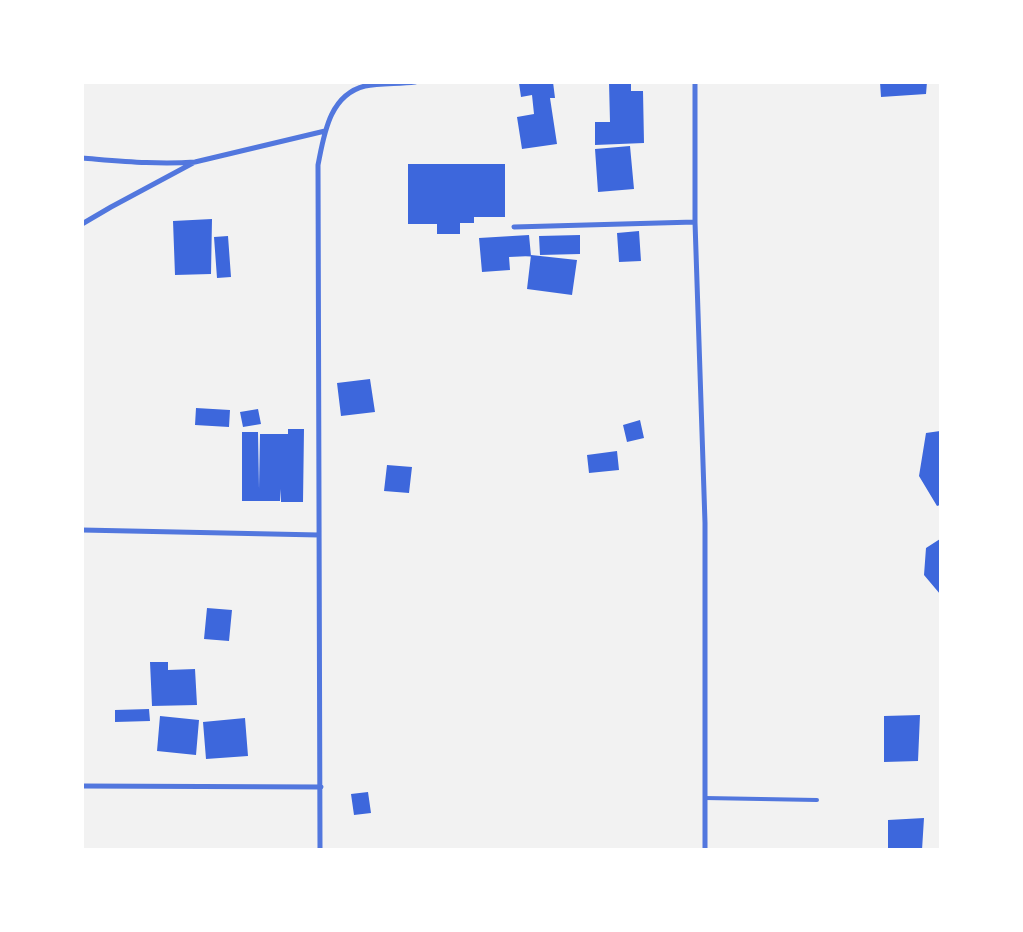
<!DOCTYPE html>
<html>
<head>
<meta charset="utf-8">
<style>
  body { margin:0 }
  #map { position:relative; width:1023px; height:932px; overflow:hidden; background:#f2f2f2; font-family:"Varela Round",sans-serif }
  canvas { display:block }
  .frame { position:absolute; inset:0; border:84px solid #fff; pointer-events:none }
</style>
</head>
<body>
<div id="map">
<canvas width="1023" height="932"></canvas>
<div class="frame"></div>
</div>
<script>
const c = document.querySelector('canvas').getContext('2d');
c.lineJoin = 'round';
function paint(path, color) { c.fillStyle = color; c.fill(path, 'evenodd'); }
function trace(path, color, width, dash) { c.strokeStyle = color; c.lineWidth = width; c.lineCap = dash ? 'butt' : 'round'; c.setLineDash(dash || []); c.stroke(path); }
paint(new Path2D(`
  M 524,82 L 553,82 L 555,98 L 550,98 L 557,144 L 522,149 L 517,117 L 534,114 L 532,95 L 521,97 L 519,83 Z
  M 609,82 L 631,82 L 631,91 L 643,91 L 644,143 L 595,145 L 595,122 L 610,122 Z
  M 880,82 L 927,82 L 926,94 L 881,97 Z
  M 630,146 L 634,189 L 598,192 L 595,149 Z
  M 408,164 L 505,164 L 505,217 L 474,217 L 474,223 L 460,223 L 460,234 L 437,234 L 437,224 L 408,224 Z
  M 212,219 L 211,274 L 175,275 L 173,221 Z
  M 639,231 L 641,261 L 619,262 L 617,233 Z
  M 529,235 L 531,256 L 509,257 L 510,270 L 482,272 L 479,238 Z
  M 580,235 L 580,254 L 540,255 L 539,236 Z
  M 228,236 L 231,277 L 217,278 L 214,237 Z
  M 531,255 L 577,260 L 572,295 L 527,289 Z
  M 370,379 L 375,412 L 341,416 L 337,383 Z
  M 196,408 L 230,410 L 229,427 L 195,425 Z
  M 258,409 L 261,424 L 243,427 L 240,412 Z
  M 640,420 L 644,438 L 627,442 L 623,425 Z
  M 288,429 L 304,429 L 303,502 L 281,502 L 281,489 L 280,501 L 242,501 L 242,432 L 258,432 L 259,489 L 260,434 L 288,434 Z
  M 940,431 L 940,505 L 937,506 L 919,476 L 926,433 Z
  M 617,451 L 619,470 L 589,473 L 587,455 Z
  M 387,465 L 412,467 L 409,493 L 384,491 Z
  M 940,539 L 940,594 L 924,575 L 926,548 Z
  M 207,608 L 232,610 L 229,641 L 204,639 Z
  M 150,662 L 168,662 L 168,670 L 195,669 L 197,705 L 152,706 Z
  M 149,709 L 150,721 L 115,722 L 115,710 Z
  M 920,715 L 918,761 L 884,762 L 884,716 Z
  M 160,716 L 199,720 L 196,755 L 157,751 Z
  M 245,718 L 248,756 L 206,759 L 203,722 Z
  M 368,792 L 371,813 L 354,815 L 351,794 Z
  M 924,818 L 922,850 L 888,850 L 888,820 Z`), '#3d67dc');
trace(new Path2D(`
  M 705,798 L 817,800`), '#5277de', 4);
trace(new Path2D(`
  M 695,82 L 695,222 L 705,523 L 705,850
  M 82,158 C 120,161 158,165 195,162 L 325,131
  M 82,224 L 111,207 L 193,163
  M 514,227 L 695,222
  M 82,530 L 319,535
  M 82,786 L 321,787
  M 320,850 L 318,165 C 324,135 329,95 365,86 C 380,83 399,84 415,82`), '#5277de', 5);
</script>
</body>
</html>
